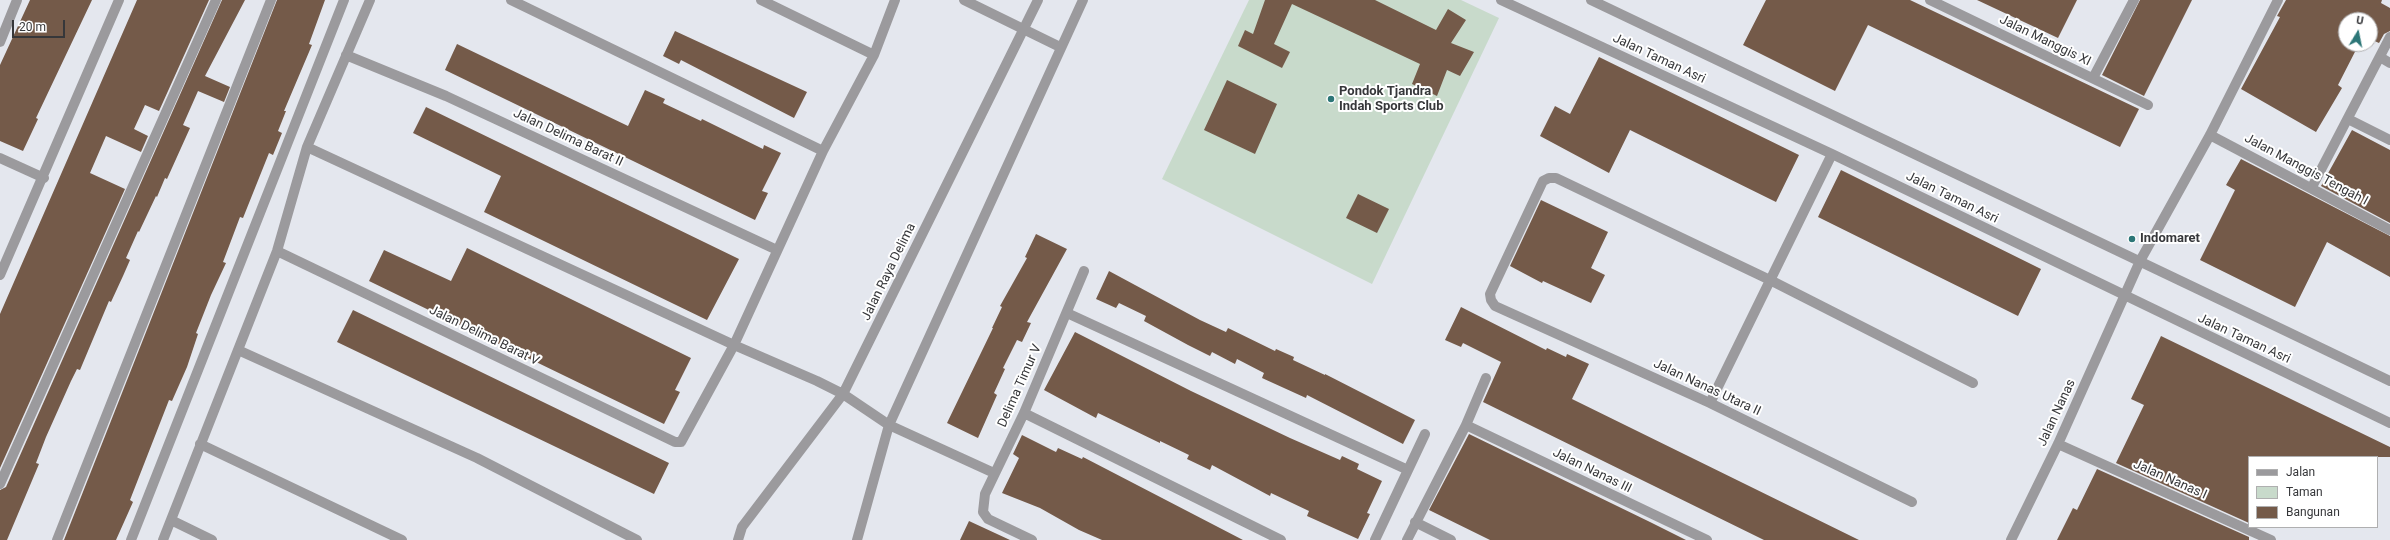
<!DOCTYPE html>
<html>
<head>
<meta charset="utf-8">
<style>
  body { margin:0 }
  #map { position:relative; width:2390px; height:540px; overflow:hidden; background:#e4e7ee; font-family:Roboto,sans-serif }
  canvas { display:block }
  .legend { position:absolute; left:2248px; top:456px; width:130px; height:72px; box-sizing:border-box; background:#fff; border:1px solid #afafb0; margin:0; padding:5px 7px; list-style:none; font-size:12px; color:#36373a }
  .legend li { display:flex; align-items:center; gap:8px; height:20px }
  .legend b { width:20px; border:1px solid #afafb0 }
  .north { position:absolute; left:2338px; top:12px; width:40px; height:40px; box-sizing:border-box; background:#fff; border:1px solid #afafb0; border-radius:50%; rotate:10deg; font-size:11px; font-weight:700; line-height:16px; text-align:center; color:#36373a }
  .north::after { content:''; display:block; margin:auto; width:14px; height:18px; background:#2c7677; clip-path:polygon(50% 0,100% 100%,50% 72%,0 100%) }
  .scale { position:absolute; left:12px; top:20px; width:53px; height:18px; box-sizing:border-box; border:2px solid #36373a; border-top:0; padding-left:5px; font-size:12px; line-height:14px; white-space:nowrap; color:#36373a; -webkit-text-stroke:3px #fff; paint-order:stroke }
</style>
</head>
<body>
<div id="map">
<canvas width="2390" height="540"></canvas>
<ul class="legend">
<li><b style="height:5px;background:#9b9a9d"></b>Jalan</li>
<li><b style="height:11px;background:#c8dacb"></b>Taman</li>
<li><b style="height:11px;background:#745a49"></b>Bangunan</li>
</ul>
<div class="north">U</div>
<div class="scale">20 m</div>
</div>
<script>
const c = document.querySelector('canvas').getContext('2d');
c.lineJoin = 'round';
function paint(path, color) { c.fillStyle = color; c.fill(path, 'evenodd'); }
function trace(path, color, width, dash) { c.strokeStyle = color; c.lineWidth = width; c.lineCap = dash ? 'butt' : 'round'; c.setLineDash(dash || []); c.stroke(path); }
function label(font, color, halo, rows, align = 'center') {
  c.font = font + ' Roboto,sans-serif'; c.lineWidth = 4; c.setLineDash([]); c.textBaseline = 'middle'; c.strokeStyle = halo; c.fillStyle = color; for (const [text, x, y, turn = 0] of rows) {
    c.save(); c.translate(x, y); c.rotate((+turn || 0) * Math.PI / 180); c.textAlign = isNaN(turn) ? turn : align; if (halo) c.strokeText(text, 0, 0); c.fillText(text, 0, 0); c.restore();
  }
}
paint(new Path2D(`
  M 1249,0 L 1461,0 L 1499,18 L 1372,284 L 1162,179 Z`), '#c8dacb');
paint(new Path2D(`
  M 30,0 L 92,0 L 36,118 L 38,119 L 23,151 L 0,141 L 0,65 Z
  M 137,0 L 209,0 L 159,111 L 145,105 L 134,129 L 148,136 L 141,152 L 106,136 L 90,173 L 125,189 L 0,468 L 0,314 Z
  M 222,0 L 245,0 L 205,76 L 230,87 L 224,102 L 198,91 L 183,125 L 190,128 L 167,179 L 165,178 L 157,197 L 156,196 L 139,232 L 138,231 L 126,258 L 130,260 L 123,276 L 111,302 L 109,301 L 80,370 L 77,369 L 71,381 L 46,437 L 36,463 L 39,464 L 7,540 L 0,540 L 0,490 L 6,487 Z
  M 277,0 L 325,0 L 309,44 L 312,45 L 284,111 L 286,111 L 278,131 L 282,133 L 273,155 L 269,153 L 243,218 L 240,217 L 223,262 L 226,263 L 211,295 L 196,333 L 198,334 L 187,367 L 172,401 L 169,400 L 130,500 L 133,502 L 116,540 L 64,540 Z
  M 1265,0 L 1375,0 L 1436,30 L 1448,9 L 1466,20 L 1451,43 L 1474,52 L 1460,76 L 1447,70 L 1437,96 L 1412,84 L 1420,64 L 1292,4 L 1274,44 L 1290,52 L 1282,68 L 1238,46 L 1245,30 L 1253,34 Z
  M 1766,0 L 1910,0 L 2139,109 L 2120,147 L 1868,25 L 1835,91 L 1743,45 Z
  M 1977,0 L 2077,0 L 2058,38 Z
  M 2140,0 L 2192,0 L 2144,96 L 2102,75 Z
  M 2286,0 L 2382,0 L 2381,3 L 2390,8 L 2390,31 L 2384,34 L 2379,43 L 2370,39 L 2370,20 L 2346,20 L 2346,44 L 2359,44 L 2338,85 L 2342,88 L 2316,132 L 2241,89 L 2280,17 L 2277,16 Z
  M 675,31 L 807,92 L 794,118 L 681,60 L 679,64 L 663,56 Z
  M 457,44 L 628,126 L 645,90 L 665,99 L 663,103 L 701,121 L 702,119 L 763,149 L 764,145 L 781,153 L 762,191 L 768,193 L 755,220 L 445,70 Z
  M 1599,57 L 1799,155 L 1776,202 L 1630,130 L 1609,173 L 1540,136 L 1555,106 L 1570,114 Z
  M 1227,80 L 1277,104 L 1255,154 L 1204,130 Z
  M 426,107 L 739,259 L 707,320 L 484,212 L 501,176 L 413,133 Z
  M 2352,130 L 2390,150 L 2390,223 L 2321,186 Z
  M 2241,159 L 2390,236 L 2390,277 L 2327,242 L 2295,307 L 2200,260 L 2235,190 L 2226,185 Z
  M 1841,170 L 2041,269 L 2018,316 L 1818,217 Z
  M 1358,194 L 1389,209 L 1377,233 L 1346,218 Z
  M 1541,200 L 1608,232 L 1591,268 L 1605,275 L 1591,303 L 1543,281 L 1542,283 L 1510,266 Z
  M 1036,234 L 1067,249 L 1027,322 L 1031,323 L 1022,342 L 1017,340 L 1003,368 L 1005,369 L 994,393 L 997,395 L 978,438 L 947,423 L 993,328 L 992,328 L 1002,307 L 1000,306 L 1027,258 L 1025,257 Z
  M 467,248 L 691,358 L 675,390 L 680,392 L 664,424 L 369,281 L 384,250 L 451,281 Z
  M 1109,271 L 1200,320 L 1226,332 L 1228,328 L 1275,351 L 1276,349 L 1294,357 L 1293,360 L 1325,375 L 1325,374 L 1415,420 L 1403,444 L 1307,395 L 1306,398 L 1262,378 L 1264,373 L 1237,359 L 1235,364 L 1212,352 L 1210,356 L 1188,345 L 1144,321 L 1146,316 L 1119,303 L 1116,308 L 1096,299 Z
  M 1461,307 L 1546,350 L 1547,348 L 1566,357 L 1567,354 L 1589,364 L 1572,399 L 1859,540 L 1764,540 L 1483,402 L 1501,362 L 1463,343 L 1461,347 L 1445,340 Z
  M 353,310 L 669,463 L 654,494 L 337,342 Z
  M 1075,332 L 1191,391 L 1290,438 L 1340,460 L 1342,456 L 1359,464 L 1357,469 L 1382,481 L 1367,513 L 1370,514 L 1358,539 L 1307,516 L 1309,511 L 1271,493 L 1270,496 L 1212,465 L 1210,470 L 1187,459 L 1189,455 L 1160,441 L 1160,443 L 1098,413 L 1096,418 L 1044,390 Z
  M 2161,336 L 2390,447 L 2390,457 L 2249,457 L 2249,523 L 2116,463 L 2144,405 L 2131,399 Z
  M 1469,434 L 1650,522 L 1686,540 L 1490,540 L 1429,510 Z
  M 1022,435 L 1056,452 L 1058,448 L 1082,459 L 1083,457 L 1243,540 L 1102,540 L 1079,530 L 1040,508 L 1002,493 L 1019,458 L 1013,454 Z
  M 2097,469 L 2249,537 L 2249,540 L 2057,540 L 2073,508 L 2077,510 Z
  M 969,521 L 1010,540 L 960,540 Z`), '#745a49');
trace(new Path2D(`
  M 511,0 L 823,151
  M 761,0 L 874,55
  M 964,0 L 1060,47
  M 1501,0 L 1832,154 L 2390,423
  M 1591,0 C 1856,129 2124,253 2390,381
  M 1930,0 L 2148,105
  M 0,42 L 17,0
  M 346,55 L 446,96 L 777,250
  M 2380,57 L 2390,63
  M 2093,78 L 2134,0
  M 2348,119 L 2390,140
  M 2210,135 L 2390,230
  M 307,147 L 734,345 L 817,381 L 843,394 L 889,425 L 994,473
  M 0,158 L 44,178
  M 2312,187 L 2390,37
  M 277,251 L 675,442 L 681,442 L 734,345 L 823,151 L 874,55 L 895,0
  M 0,275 L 119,0
  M 1067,313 L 1408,470
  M 238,350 L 477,458 L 637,540
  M 1710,403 L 1832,154
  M 1024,413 L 1281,540
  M 1466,425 L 1707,540
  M 200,444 L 402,540
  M 2058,444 L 2271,540
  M 0,484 L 216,0
  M 1912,502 L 1710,403 L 1495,306 L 1491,300 L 1490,294 L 1543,181 L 1549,178 L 1556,178 L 1770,280 L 1973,383
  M 171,520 L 212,540
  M 1415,522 L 1451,540
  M 57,540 L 271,0
  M 131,540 L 344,0
  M 163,540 L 277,251 L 307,147 L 370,0
  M 738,540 L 742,527 L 843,394 L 1038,0
  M 857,540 L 889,425 L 1083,0
  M 1032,540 L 988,519 L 983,512 L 985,494 L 1024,413 L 1084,271
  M 1375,540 L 1425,434
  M 1407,540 L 1466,425 L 1486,378
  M 2011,540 L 2058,444 L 2140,261 L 2210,135 L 2278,0`), '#9b9a9d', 10);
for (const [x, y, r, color] of [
  [1331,99,4,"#2c7677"],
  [2132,239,4,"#2c7677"]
]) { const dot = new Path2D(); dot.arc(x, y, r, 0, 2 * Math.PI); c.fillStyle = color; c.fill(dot); trace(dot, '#fff', 1.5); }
label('13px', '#36373a', '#fff', [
  ["Jalan Manggis XI",2045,41,26],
  ["Jalan Taman Asri",1659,59,25],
  ["Jalan Delima Barat II",568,138,25],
  ["Jalan Manggis Tengah I",2306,170,28],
  ["Jalan Taman Asri",1952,198,26],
  ["Jalan Raya Delima",889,272,-64],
  ["Jalan Delima Barat V",484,336,26],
  ["Jalan Taman Asri",2244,339,25],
  ["Delima Timur V",1020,386,-66],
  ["Jalan Nanas Utara II",1707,388,25],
  ["Jalan Nanas",2057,413,-65],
  ["Jalan Nanas III",1592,471,26],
  ["Jalan Nanas I",2170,480,24]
]);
label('bold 13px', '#36373a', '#fff', [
  ["Pondok Tjandra",1339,92],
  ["Indah Sports Club",1339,107],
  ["Indomaret",2140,239]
], 'left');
</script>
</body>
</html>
